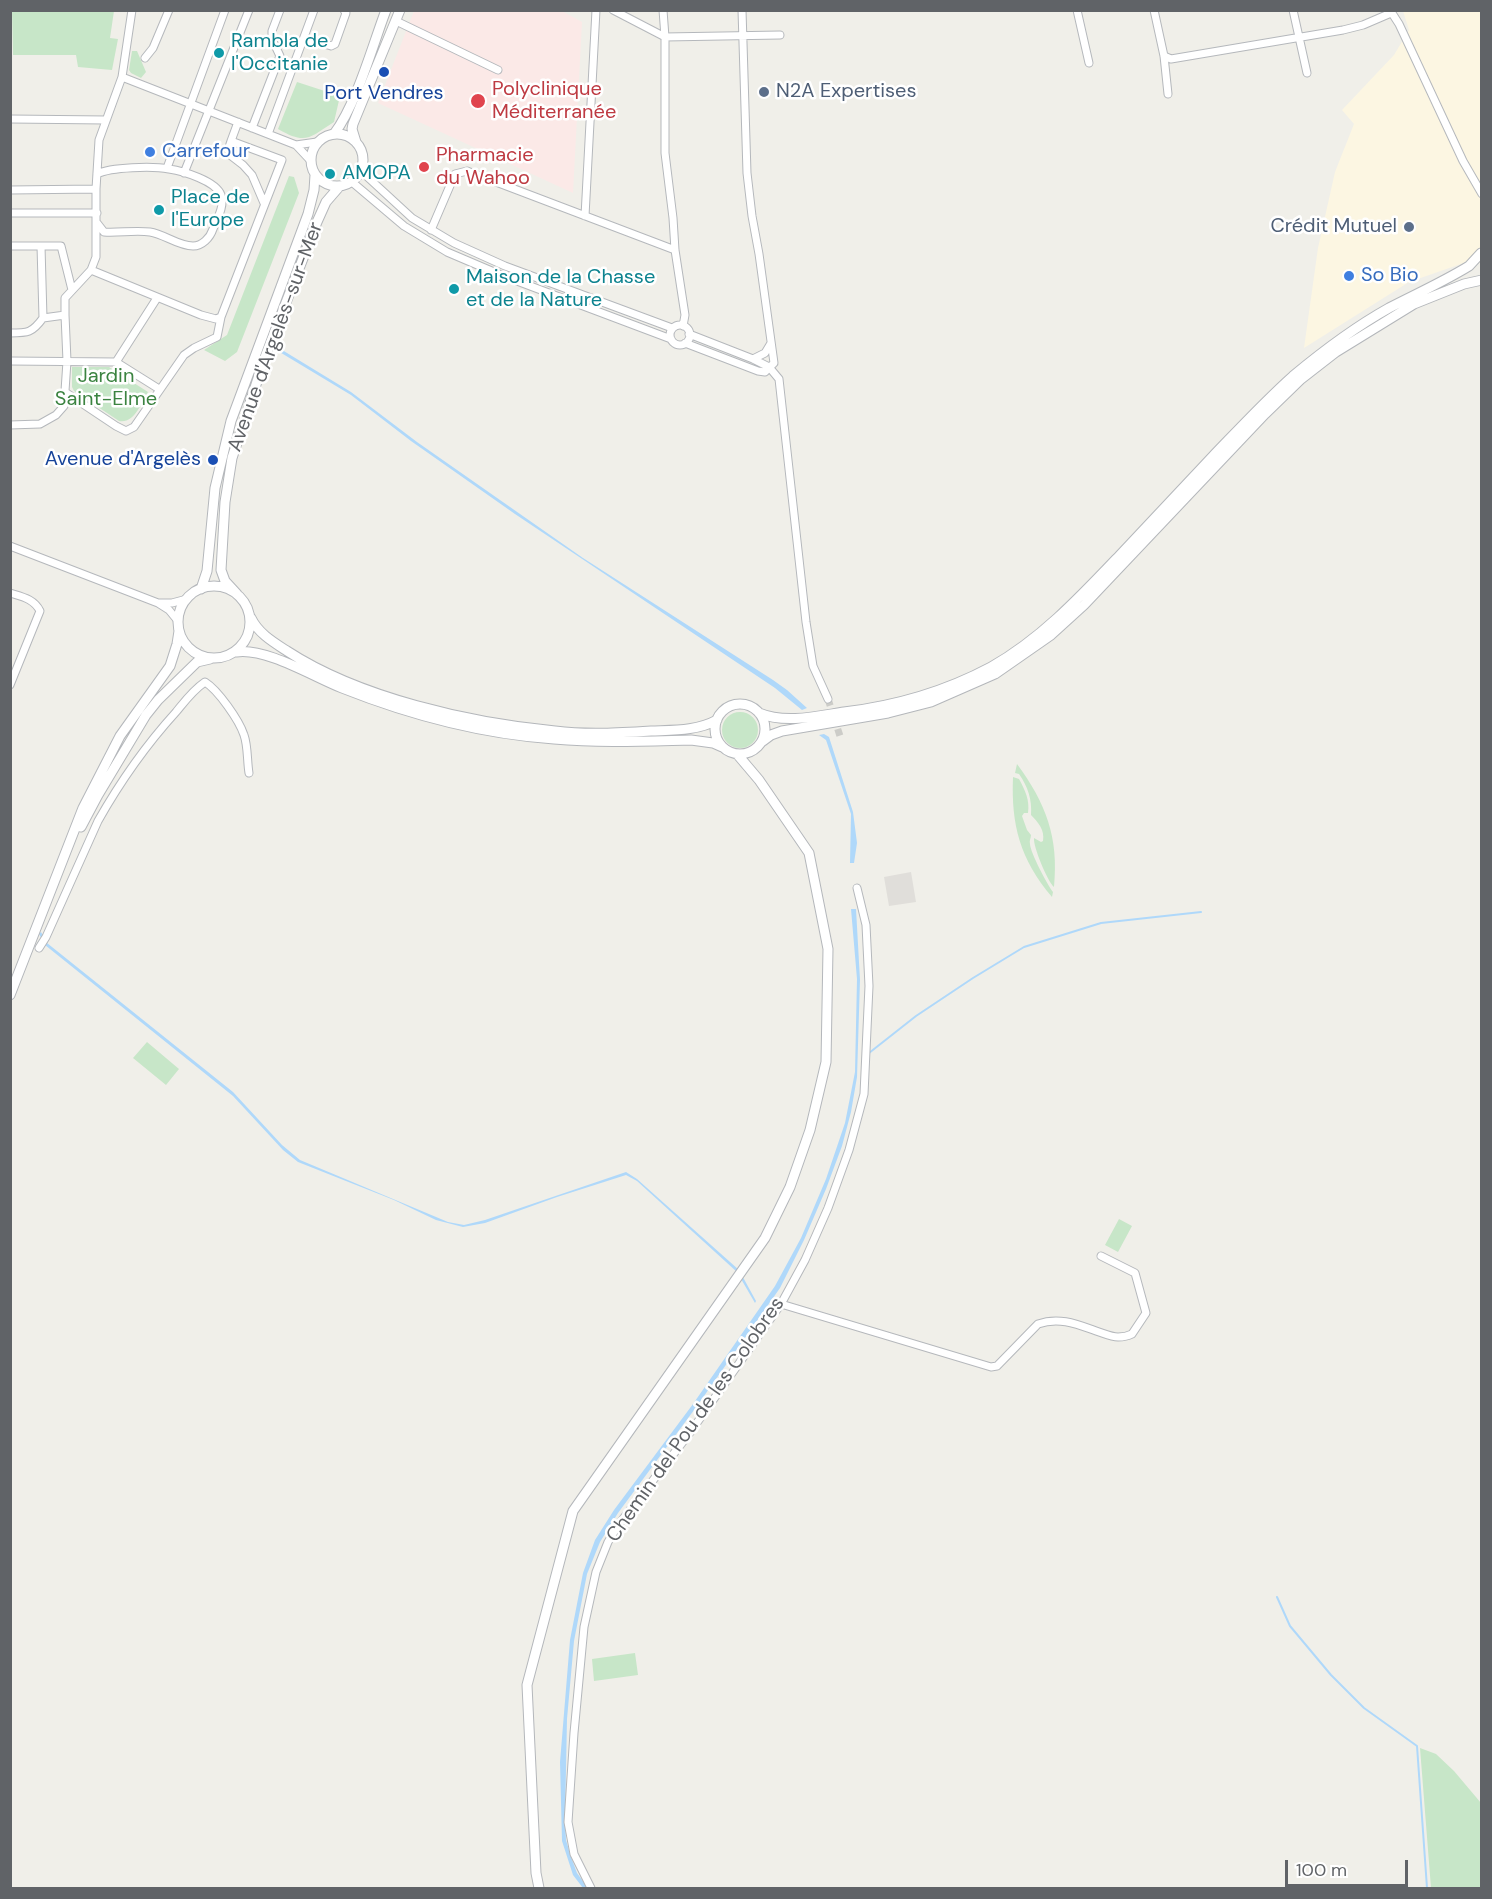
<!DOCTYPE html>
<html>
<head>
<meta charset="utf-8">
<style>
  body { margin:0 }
  #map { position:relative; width:1492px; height:1899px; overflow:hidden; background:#f0efe9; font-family:"DM Sans",sans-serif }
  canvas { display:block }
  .frame { position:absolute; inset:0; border:12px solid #606367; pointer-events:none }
  .scale { position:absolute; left:1285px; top:1860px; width:123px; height:27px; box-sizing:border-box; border:3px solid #606367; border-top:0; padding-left:8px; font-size:18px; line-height:21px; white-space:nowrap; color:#606367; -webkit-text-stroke:4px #fff; paint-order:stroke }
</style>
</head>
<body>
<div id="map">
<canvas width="1492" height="1899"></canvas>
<div class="frame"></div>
<div class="scale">100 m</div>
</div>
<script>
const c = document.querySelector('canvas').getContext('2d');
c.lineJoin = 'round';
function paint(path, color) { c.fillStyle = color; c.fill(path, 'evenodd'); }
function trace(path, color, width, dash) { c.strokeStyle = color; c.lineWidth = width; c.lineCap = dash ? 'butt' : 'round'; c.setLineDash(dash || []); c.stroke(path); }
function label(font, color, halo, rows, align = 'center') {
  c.font = font + ' "DM Sans",sans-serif'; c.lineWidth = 5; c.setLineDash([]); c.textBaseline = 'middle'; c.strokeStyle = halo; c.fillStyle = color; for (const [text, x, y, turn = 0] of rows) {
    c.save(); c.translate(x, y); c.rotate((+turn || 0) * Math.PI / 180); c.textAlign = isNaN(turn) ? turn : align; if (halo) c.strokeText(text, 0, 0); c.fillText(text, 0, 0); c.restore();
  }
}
paint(new Path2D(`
  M 1403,11 L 1481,11 L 1481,257 L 1409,282 L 1304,348 L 1318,248 L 1335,172 L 1354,124 L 1342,110 L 1394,55 L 1409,30 Z`), '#fcf6e2');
paint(new Path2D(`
  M 911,872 L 916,902 L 889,906 L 884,877 Z`), '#e0deda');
paint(new Path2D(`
  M 414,11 L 562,11 L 582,22 L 573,193 L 378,103 Z`), '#fbe9e7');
paint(new Path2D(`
  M 12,11 L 114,11 L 110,38 L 118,39 L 112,70 L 78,67 L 76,55 L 13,55 Z
  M 132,51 L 137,51 L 146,72 L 141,78 L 131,73 L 129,70 Z
  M 297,82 L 340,96 L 334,122 C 309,138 306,145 278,129 Z
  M 289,176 L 294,177 L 299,193 L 237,352 L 225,361 L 204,350 L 227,335 Z
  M 72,367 L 109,367 L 148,392 C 141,404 134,424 119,421 L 74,391 L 72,387 Z
  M722 730a18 18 0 1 1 36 0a18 18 0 1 1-36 0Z
  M 1017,764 C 1046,803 1059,838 1054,887 C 1048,882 1033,847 1034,838 L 1041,842 L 1043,841 C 1045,830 1038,822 1031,815 C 1032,799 1028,787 1019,774 L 1015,773 Z
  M 1013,777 L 1019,779 C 1025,790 1030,800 1028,813 L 1024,813 L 1022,816 L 1027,830 L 1031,835 C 1031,838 1029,841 1030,844 C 1030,852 1048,886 1053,892 L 1052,897 C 1020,859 1011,825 1013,777 Z
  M 147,1042 L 179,1069 L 166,1085 L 133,1058 Z
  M 1119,1219 L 1132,1226 L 1118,1252 L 1105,1245 Z
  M 635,1653 L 638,1675 L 594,1681 L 592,1659 Z
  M 1420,1748 L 1436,1754 L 1454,1771 L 1481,1803 L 1481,1888 L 1431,1888 Z`), '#c7e6c8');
paint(new Path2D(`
  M 269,342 L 351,392 L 417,442 L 583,558 L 773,680 L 787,690 L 807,708 L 802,710 L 775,688 L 515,514 L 411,441 L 351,395 L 268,345 Z
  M 824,734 L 829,737 L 853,812 L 857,843 L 854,863 L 850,863 L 851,814 L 826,740 L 819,735 Z
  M 851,909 L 856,909 L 860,980 L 857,1077 L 851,1112 L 842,1146 L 826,1189 L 804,1240 L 780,1288 L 697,1406 L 618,1513 L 600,1542 L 587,1574 L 574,1641 L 567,1719 L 565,1820 L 566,1840 L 571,1857 L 577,1873 L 588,1888 L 583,1888 L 573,1875 L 562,1841 L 560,1762 L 570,1640 L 583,1573 L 595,1540 L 614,1510 L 693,1404 L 775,1286 L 801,1238 L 826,1179 L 845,1123 L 855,1072 L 857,979 Z
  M 41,932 L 47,943 L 233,1092 L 282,1145 L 300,1160 L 448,1222 L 464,1225 L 485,1220 L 626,1172 L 637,1179 L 739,1270 L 756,1301 L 755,1303 L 737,1272 L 637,1181 L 626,1175 L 557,1197 L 485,1223 L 463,1227 L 436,1220 L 394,1200 L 298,1162 L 283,1150 L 233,1096 L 45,945 L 39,934 Z`), '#afd8fa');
trace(new Path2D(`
  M 869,1053 L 916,1016 L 973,978 L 1024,947 L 1101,923 L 1201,912
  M 1277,1597 L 1290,1626 L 1331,1675 L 1364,1708 L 1417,1746 L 1427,1888`), '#afd8fa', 2);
trace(new Path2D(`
  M 828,699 L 840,736`), '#ccccc8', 7, [7, 3.5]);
const minor = new Path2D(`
  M 613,10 L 665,37 L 780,35
  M 663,10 L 665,37 L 665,153 L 673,218 L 675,250 L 685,315 L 683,326
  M 1077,10 L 1089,63
  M 1154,10 L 1164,56 L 1168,94
  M 1293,10 L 1307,73
  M 1390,10 L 1399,24 L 1463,161 L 1482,194
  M 396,21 L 498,70
  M 304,38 L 331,46 L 335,44 L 346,13 L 344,10
  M 1164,56 L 1171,59 L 1343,30 L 1363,25 L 1391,13
  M 145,58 L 153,48 L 169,10
  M 122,77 L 296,145 L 310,160
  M 10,119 L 106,120
  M 252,128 L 280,56 L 272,39 L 272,31 L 280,10
  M 268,134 L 314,10
  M 231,141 L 228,150 L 230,155 L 243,165 L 252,175 L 264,203
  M 296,145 L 317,142
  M 167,168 L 225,10
  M 361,171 L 412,218 L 454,243 L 505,266 L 672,328
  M 184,173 L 249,10
  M 352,182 L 404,226 L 447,252 L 501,275 L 671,339
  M 10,190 L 96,189
  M 10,213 L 97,213
  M 585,216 L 596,10
  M 97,223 L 104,232 C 119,233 135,230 150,232 C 164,234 178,246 193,246 C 202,246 210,238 213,229 C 217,219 225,206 221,195 C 216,181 183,171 169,169 C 153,166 111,167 97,174
  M 431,230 L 455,174 L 467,171 L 675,250
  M 10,246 L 41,246 L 43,318
  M 41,246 L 61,246 L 72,290
  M 91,270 L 201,315 L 216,319 L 221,317 L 282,160 L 231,141 L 238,122
  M670 335a10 10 0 1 1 20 0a10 10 0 1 1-20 0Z
  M 10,333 C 28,333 32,333 43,318 L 65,315 L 65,298 L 91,270 L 96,257 L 96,189 L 99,140 L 122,77 L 132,10
  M 689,334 L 753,359 L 769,367 L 779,379 L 806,622 L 813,666 L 828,699
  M 685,343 L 758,371 L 765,372 L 774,363 L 759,254 L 752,216 L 747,173 L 742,10
  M 753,359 L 765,353 L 771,343
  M 10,361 L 116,362 L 159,389
  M 116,362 L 157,298
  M 65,392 L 116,426 L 126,431 L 134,427 L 184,355 L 194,348 L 217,337 L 221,317
  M 10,425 L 40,424 L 56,415 L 64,406 L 67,361 L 65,315
  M 10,546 L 158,603
  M 10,593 C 23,597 34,599 40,611 L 10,685
  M 178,621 L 169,610 L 158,603 L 172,603 L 187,599
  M 39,948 L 46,937 L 98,821 C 120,782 146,745 176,712 C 185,701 193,690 205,682 C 218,690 239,720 244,735 C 248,746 247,761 249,773
  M 781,1304 L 991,1367 L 997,1366 L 1038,1324 C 1060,1316 1079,1325 1099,1332 C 1105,1334 1112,1337 1118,1337 C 1123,1337 1128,1336 1132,1334 L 1146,1313 L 1135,1273 L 1101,1256
  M 591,1888 L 574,1854 L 568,1822 L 574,1733 L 584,1627 L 596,1572 L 608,1542 L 619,1524 L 689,1434 L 781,1304 L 805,1260 L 828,1208 L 849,1150 L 864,1094 L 869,986 L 866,925 L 857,888`);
const secondary = new Path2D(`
  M311 160a26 26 0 1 1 52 0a26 26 0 1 1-52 0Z
  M 334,134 C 357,103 372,47 386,10
  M 356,142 L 352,129 L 353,124 L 400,10
  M178 622a36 36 0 1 1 72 0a36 36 0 1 1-72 0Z
  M 201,589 L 207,571 L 215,488 L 231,421 L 308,214 L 314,190 L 315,175
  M 237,594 L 225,581 L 221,570 L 225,502 L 232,458 L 265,357 L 317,222 L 326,202 L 339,187
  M 251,618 C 258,633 273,642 287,651 C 359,698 470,723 555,731 C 587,735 619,733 651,731 C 673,730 697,731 717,720
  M 236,652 C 265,647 314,677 342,688 C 410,715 482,734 554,739 C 600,743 646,741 691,740 L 713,743 L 722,747
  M715 729a25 25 0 1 1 50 0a25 25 0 1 1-50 0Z
  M 759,713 C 785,724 818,716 844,712 C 894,706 946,691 991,667 C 1041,639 1081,596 1120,555 C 1151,522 1182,489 1213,456 C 1239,429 1265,401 1293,376 C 1323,351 1355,327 1389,308 C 1416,294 1443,282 1469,266 L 1481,253
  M 763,741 L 771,735 L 782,731 L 888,713 L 931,702 L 995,674 L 1051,635 L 1084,605 L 1265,414 L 1300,380 L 1336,352 L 1414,304 L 1464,284 L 1482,280
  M 81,827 L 98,795 L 146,715 L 158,700 L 197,662 L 210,659
  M 10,995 L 83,808 L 120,736 L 170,666 L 177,644 L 179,631
  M 539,1888 L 536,1873 L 527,1685 L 573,1511 L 765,1238 L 790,1187 L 810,1130 L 826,1062 L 828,949 L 809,853 L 759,780 L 737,754`);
trace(minor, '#b5b8bc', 9);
trace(secondary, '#b4b7bb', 11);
trace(minor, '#fff', 7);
trace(secondary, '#fff', 9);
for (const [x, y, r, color] of [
  [219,53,6,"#0f9aa8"],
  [384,72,6,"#1a4fb4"],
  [764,92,6,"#5c6f8a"],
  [478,101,8,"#e0444e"],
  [150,152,6,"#3f7fe0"],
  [424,167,6,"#e0444e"],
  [330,174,6,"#0f9aa8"],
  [159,210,6,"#0f9aa8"],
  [1409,227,6,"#5c6f8a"],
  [1349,276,6,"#3f7fe0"],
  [454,289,6,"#0f9aa8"],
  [213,460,6,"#1a4fb4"]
]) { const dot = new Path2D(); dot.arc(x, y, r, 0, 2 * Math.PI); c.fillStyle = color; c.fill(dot); trace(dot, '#fff', 2); }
label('20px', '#0d838f', '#fff', [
  ["Rambla de",231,42],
  ["l'Occitanie",231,65],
  ["AMOPA",342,174],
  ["Place de",171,198],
  ["l'Europe",171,221],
  ["Maison de la Chasse",466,278],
  ["et de la Nature",466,301]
], 'left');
label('20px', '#be3a42', '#fff', [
  ["Polyclinique",492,90],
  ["Méditerranée",492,113],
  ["Pharmacie",436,156],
  ["du Wahoo",436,179]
], 'left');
label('20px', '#4e5e75', '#fff', [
  ["N2A Expertises",776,92],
  ["Crédit Mutuel",1397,227,"right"]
], 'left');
label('20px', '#164399', '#fff', [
  ["Port Vendres",384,94],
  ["Avenue d'Argelès",201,460,"right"]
]);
label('20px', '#366cbe', '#fff', [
  ["Carrefour",162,152],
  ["So Bio",1361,276]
], 'left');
label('20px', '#606367', '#fff', [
  ["Avenue d'Argelès-sur-Mer",276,337,-70],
  ["Chemin del Pou de les Colobres",696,1420,-55]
]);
label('20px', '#3b8340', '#fff', [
  ["Jardin",106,377],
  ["Saint-Elme",106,400]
]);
</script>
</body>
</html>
